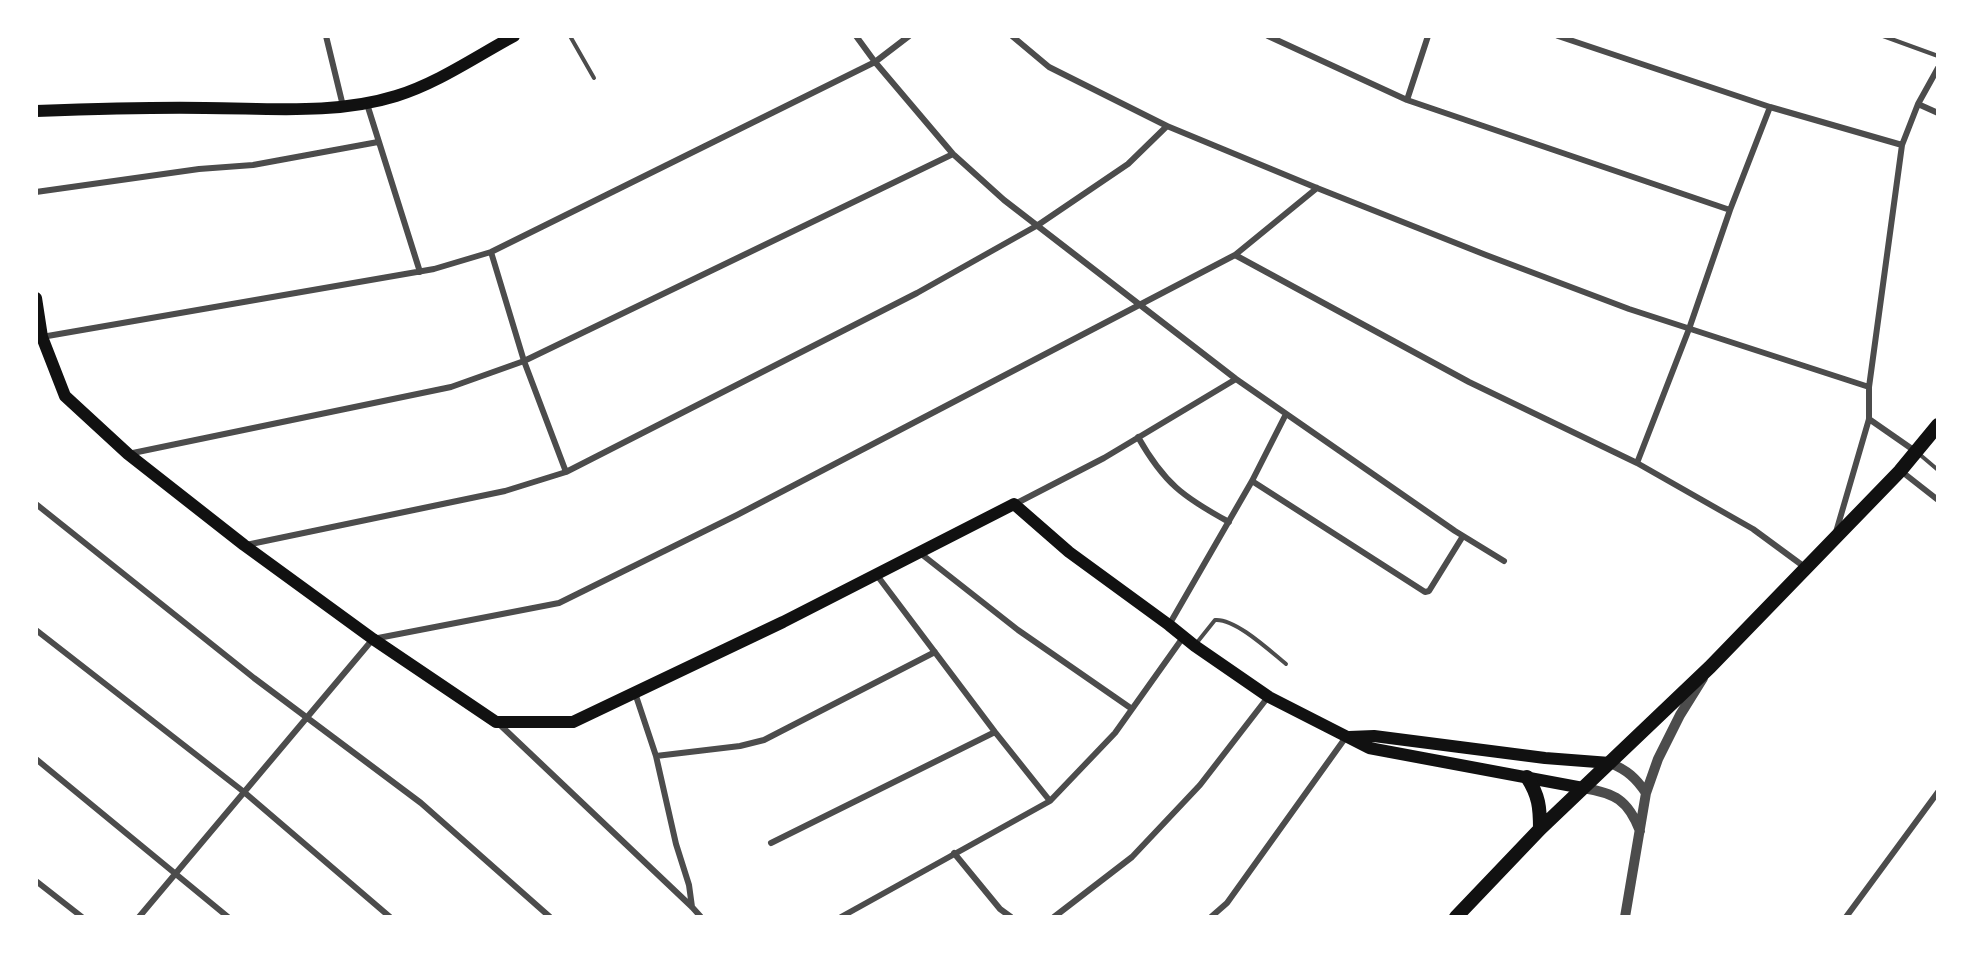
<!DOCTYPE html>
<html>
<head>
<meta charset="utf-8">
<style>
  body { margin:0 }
  #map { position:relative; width:1974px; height:953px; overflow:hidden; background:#fff; font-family:"Source Sans 3",sans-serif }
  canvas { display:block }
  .frame { position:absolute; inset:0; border:38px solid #fff; pointer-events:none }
</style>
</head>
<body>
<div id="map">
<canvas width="1974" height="953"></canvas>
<div class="frame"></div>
</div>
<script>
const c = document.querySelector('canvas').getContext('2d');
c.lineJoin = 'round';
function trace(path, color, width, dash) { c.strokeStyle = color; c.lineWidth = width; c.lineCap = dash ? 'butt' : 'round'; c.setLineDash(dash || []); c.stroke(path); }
trace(new Path2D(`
  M 570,36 L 594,78
  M 1883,36 L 1938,56
  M 1918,453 L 1938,470
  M 1195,645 L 1215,620 C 1235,618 1270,651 1286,664`), '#4c4c4c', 4);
trace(new Path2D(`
  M 326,36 L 343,106
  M 856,36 L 875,62 L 953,154 L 1004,200 L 1236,379 L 1455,531 L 1504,561
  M 1012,36 L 1049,67 L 1167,126 L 1317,188 L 1486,255 L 1629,309 L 1869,387
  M 1268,36 L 1407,100 L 1730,210
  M 1558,36 L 1770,107 L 1902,145
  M 1407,100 L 1428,36
  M 367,104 L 420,272
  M 1918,104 L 1938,113
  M 36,192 L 199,169 L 253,165 L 378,142
  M 491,252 L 524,361 L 566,472
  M 1235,255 L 1469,382 L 1637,463 L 1753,529 L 1806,568
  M 36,338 L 434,269 L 491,252 L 875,62 L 909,36
  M 1869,419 L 1915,451
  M 1138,437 C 1164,483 1183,497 1229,522
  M 128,454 L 451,387 L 524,361 L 953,154
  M 1637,463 L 1689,329 L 1730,210 L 1770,107
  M 1901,471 L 1938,500
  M 1252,481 L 1425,592 L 1429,591 L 1463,536
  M 36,504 L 254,678 L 421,803 L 550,917
  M 1015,504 L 1104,458 L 1236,379
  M 1836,532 L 1869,419 L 1869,387 L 1902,145 L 1918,104 L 1938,68
  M 246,545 L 505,491 L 566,472 L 917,293 L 1038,225 L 1128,164 L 1167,126
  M 920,553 L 1018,630 L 1132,709
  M 876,574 L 995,732 L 1050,801
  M 1169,625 L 1252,481 L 1286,414
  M 36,630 L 244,792 L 390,917
  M 635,693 L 656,756 L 676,844 L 689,885 L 692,907
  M 497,722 L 692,907 L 701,917
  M 656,756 L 740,746 L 764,740 L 935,652
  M 36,759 L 228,917
  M 771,843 L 995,732
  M 954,853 L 1000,909 L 1011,917
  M 36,881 L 82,917
  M 139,917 L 373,639 L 559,603 L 737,515 L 1235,255 L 1317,188
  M 841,917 L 1050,801 L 1115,733 L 1184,636
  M 1054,917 L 1132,857 L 1200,785 L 1268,697
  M 1211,917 L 1227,903 L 1346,737
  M 1846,917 L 1938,792`), '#4c4c4c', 6);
trace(new Path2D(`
  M 1610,763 C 1627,770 1636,778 1646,793
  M 1583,788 C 1615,793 1628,800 1640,831
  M 1625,917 L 1646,793 L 1658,759 L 1680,715 L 1703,678`), '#4c4c4c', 10);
trace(new Path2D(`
  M 36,111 C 92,109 149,107 205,108 C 268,108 335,115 396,96 C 438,83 475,57 514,36
  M 36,298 L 42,337 L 65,396 L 128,454 L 244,545 L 373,639 L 496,722 L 573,722 L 783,622 L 1014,504 L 1069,552 L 1169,625 L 1195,646 L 1269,697 L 1369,748 L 1583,788
  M 1349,737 L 1374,736 L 1545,758 L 1610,763`), '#111', 12);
trace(new Path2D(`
  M 1527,777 C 1539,796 1540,807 1540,829
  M 1456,917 L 1540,829 L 1710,667 L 1900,471 L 1938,425`), '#111', 14);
</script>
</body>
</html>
